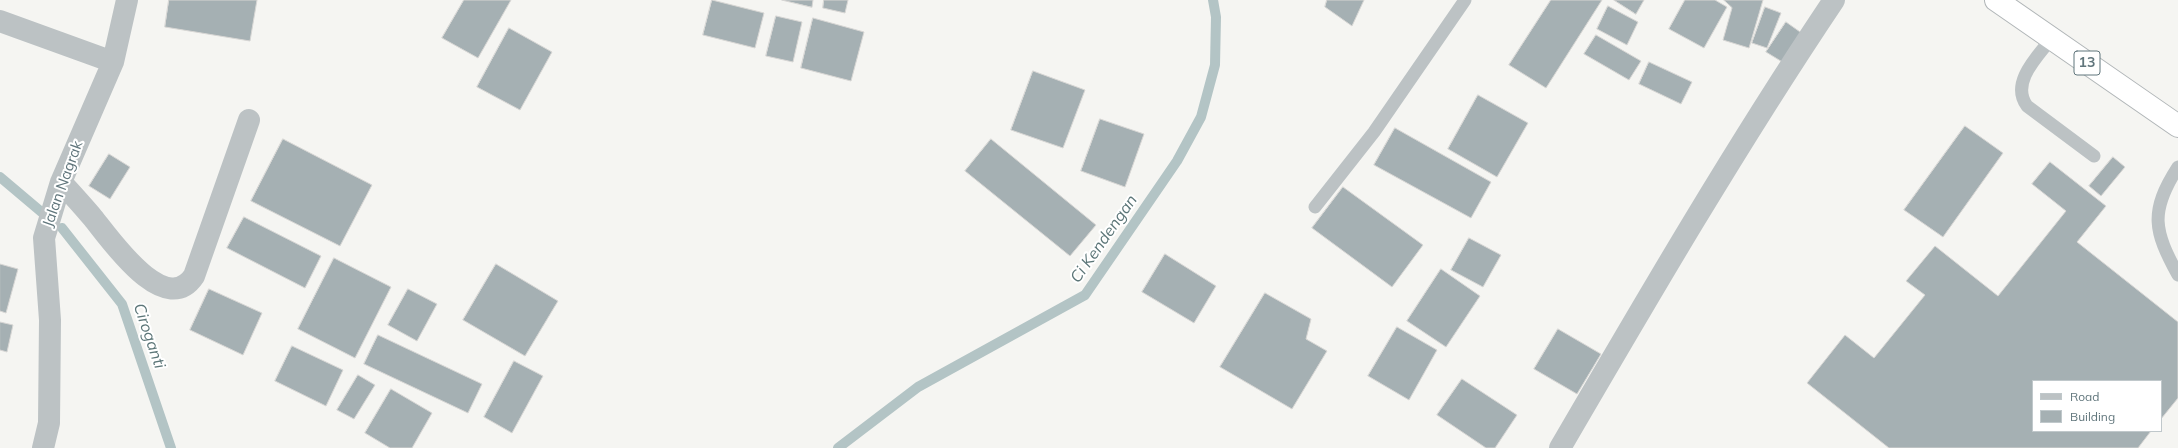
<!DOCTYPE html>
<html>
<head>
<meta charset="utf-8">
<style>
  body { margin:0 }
  #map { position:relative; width:2178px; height:448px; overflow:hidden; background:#f5f5f2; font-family:Mulish,sans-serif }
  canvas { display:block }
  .legend { position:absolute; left:2032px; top:380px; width:130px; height:52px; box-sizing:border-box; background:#fff; border:1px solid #c0c8cb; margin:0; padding:5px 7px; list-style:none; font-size:12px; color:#61767c }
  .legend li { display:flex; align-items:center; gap:8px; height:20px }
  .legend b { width:20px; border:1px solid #c0c8cb }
</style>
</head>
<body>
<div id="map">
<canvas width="2178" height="448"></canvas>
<ul class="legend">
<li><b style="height:5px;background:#bcc2c4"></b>Road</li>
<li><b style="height:11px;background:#a5b0b3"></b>Building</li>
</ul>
</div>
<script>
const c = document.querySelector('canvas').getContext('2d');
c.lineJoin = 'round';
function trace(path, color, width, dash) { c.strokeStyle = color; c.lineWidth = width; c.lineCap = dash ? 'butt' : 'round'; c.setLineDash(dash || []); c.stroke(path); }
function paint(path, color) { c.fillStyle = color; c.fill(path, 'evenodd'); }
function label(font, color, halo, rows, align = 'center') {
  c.font = font + ' Mulish,sans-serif'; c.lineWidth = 4; c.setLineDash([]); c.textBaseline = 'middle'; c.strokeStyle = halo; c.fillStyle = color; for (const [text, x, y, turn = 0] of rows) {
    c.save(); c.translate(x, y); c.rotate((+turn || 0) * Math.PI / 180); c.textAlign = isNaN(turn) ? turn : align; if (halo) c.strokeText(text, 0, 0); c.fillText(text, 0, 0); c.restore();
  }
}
trace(new Path2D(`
  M 0,177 L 45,215
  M 62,228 L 122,304 L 171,448
  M 838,448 L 918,387 L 1085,295 L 1177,161 L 1201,117 L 1215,65 L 1216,17 L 1213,0`), '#b3c4c5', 10);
const building = new Path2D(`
  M 169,0 L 257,0 L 250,41 L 165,27 Z
  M 464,0 L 511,0 L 478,58 L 442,38 Z
  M 712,0 L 764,13 L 755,48 L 703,35 Z
  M 782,0 L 813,0 L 812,7 Z
  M 824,0 L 848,0 L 845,13 L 823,8 Z
  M 1327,0 L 1364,0 L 1352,26 L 1325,7 Z
  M 1551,0 L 1602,0 L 1546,88 L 1509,65 Z
  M 1614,0 L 1644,0 L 1636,14 Z
  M 1685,0 L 1715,0 L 1727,7 L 1704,48 L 1669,29 Z
  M 1724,0 L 1763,0 L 1749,48 L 1723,40 L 1732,8 Z
  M 1608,6 L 1638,22 L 1627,45 L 1597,29 Z
  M 1765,7 L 1781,13 L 1767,48 L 1752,43 Z
  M 776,16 L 802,22 L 793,62 L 766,56 Z
  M 813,18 L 864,32 L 851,81 L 801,68 Z
  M 1786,22 L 1803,34 L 1784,63 L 1766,52 Z
  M 509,28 L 552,52 L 520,110 L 477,87 Z
  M 1596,35 L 1641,61 L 1629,80 L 1584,54 Z
  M 1649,62 L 1692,82 L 1681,104 L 1639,84 Z
  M 1033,71 L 1085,90 L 1063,148 L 1011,130 Z
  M 1478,95 L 1528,123 L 1497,177 L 1448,149 Z
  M 1100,119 L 1144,134 L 1125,187 L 1081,171 Z
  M 1965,126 L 2003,153 L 1943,237 L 1904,210 Z
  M 1395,128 L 1491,182 L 1471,218 L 1374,165 Z
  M 283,139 L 372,185 L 340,246 L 251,201 Z
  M 991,139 L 1096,225 L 1070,256 L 965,171 Z
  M 109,154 L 130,167 L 110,199 L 89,186 Z
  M 2113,157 L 2125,167 L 2101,196 L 2089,186 Z
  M 2050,162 L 2106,206 L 2077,242 L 2178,322 L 2178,398 L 2161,419 L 2161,381 L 2033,381 L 2033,431 L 2151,431 L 2138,448 L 1889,448 L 1807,383 L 1845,335 L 1874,358 L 1925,295 L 1906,281 L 1935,246 L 1998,296 L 2066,211 L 2032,184 Z
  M 1343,187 L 1423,245 L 1392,287 L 1312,228 Z
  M 244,217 L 321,256 L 305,288 L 227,248 Z
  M 1469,238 L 1501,255 L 1483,287 L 1451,270 Z
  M 1165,254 L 1216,286 L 1194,323 L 1142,292 Z
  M 334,258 L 391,287 L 355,358 L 298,329 Z
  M 0,264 L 18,269 L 6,313 L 0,311 Z
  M 496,264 L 558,301 L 525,356 L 463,320 Z
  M 1441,269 L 1480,296 L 1446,347 L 1407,321 Z
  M 209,289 L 262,313 L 243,355 L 190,330 Z
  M 408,289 L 437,304 L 417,341 L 388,325 Z
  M 1265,293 L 1311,319 L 1306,339 L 1327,351 L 1292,409 L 1220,367 Z
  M 0,322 L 13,325 L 7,352 L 0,350 Z
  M 1397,327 L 1437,350 L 1409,400 L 1368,376 Z
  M 1558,329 L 1601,354 L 1577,394 L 1534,369 Z
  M 378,335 L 482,384 L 468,413 L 364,364 Z
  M 292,346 L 343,370 L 326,406 L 275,381 Z
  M 514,361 L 543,376 L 512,433 L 484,417 Z
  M 358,375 L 375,385 L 354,419 L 337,410 Z
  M 1462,379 L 1517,415 L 1495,448 L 1486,448 L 1437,415 Z
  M 391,389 L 432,413 L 412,448 L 390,448 L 365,433 Z`);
paint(building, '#a5b0b3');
trace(building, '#d7d6d4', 1);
const highway = new Path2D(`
  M 1996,0 L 2178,126`);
trace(highway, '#b0b5b7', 24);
trace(new Path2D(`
  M 2051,39 C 2037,57 2010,83 2027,106 L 2094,156
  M 2178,167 C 2149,212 2154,231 2178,275
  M 1315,207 L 1374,132 L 1465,0`), '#bcc2c4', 13);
trace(new Path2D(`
  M 0,21 L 113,62
  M 61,182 C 72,194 83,206 93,218 C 110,239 165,319 194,276 L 249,120
  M 43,448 L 49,423 L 50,320 L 44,238 L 61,182 L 113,62 L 127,0
  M 1560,448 C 1648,297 1736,146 1834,0`), '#bcc2c4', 22);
trace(highway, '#fff', 22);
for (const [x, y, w] of [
  [2087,63,26]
]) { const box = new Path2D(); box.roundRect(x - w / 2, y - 12, w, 24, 3); c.fillStyle = '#fff'; c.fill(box); trace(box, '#61767c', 1); }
label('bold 14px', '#61767c', null, [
  ["13",2087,63]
]);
label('15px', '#61767c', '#fff', [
  ["Jalan Nagrak",63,184,-70]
]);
label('italic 16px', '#5c7678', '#fff', [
  ["Ci Kendengan",1104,239,-55],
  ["Ciroganti",149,336,71]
]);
</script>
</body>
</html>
